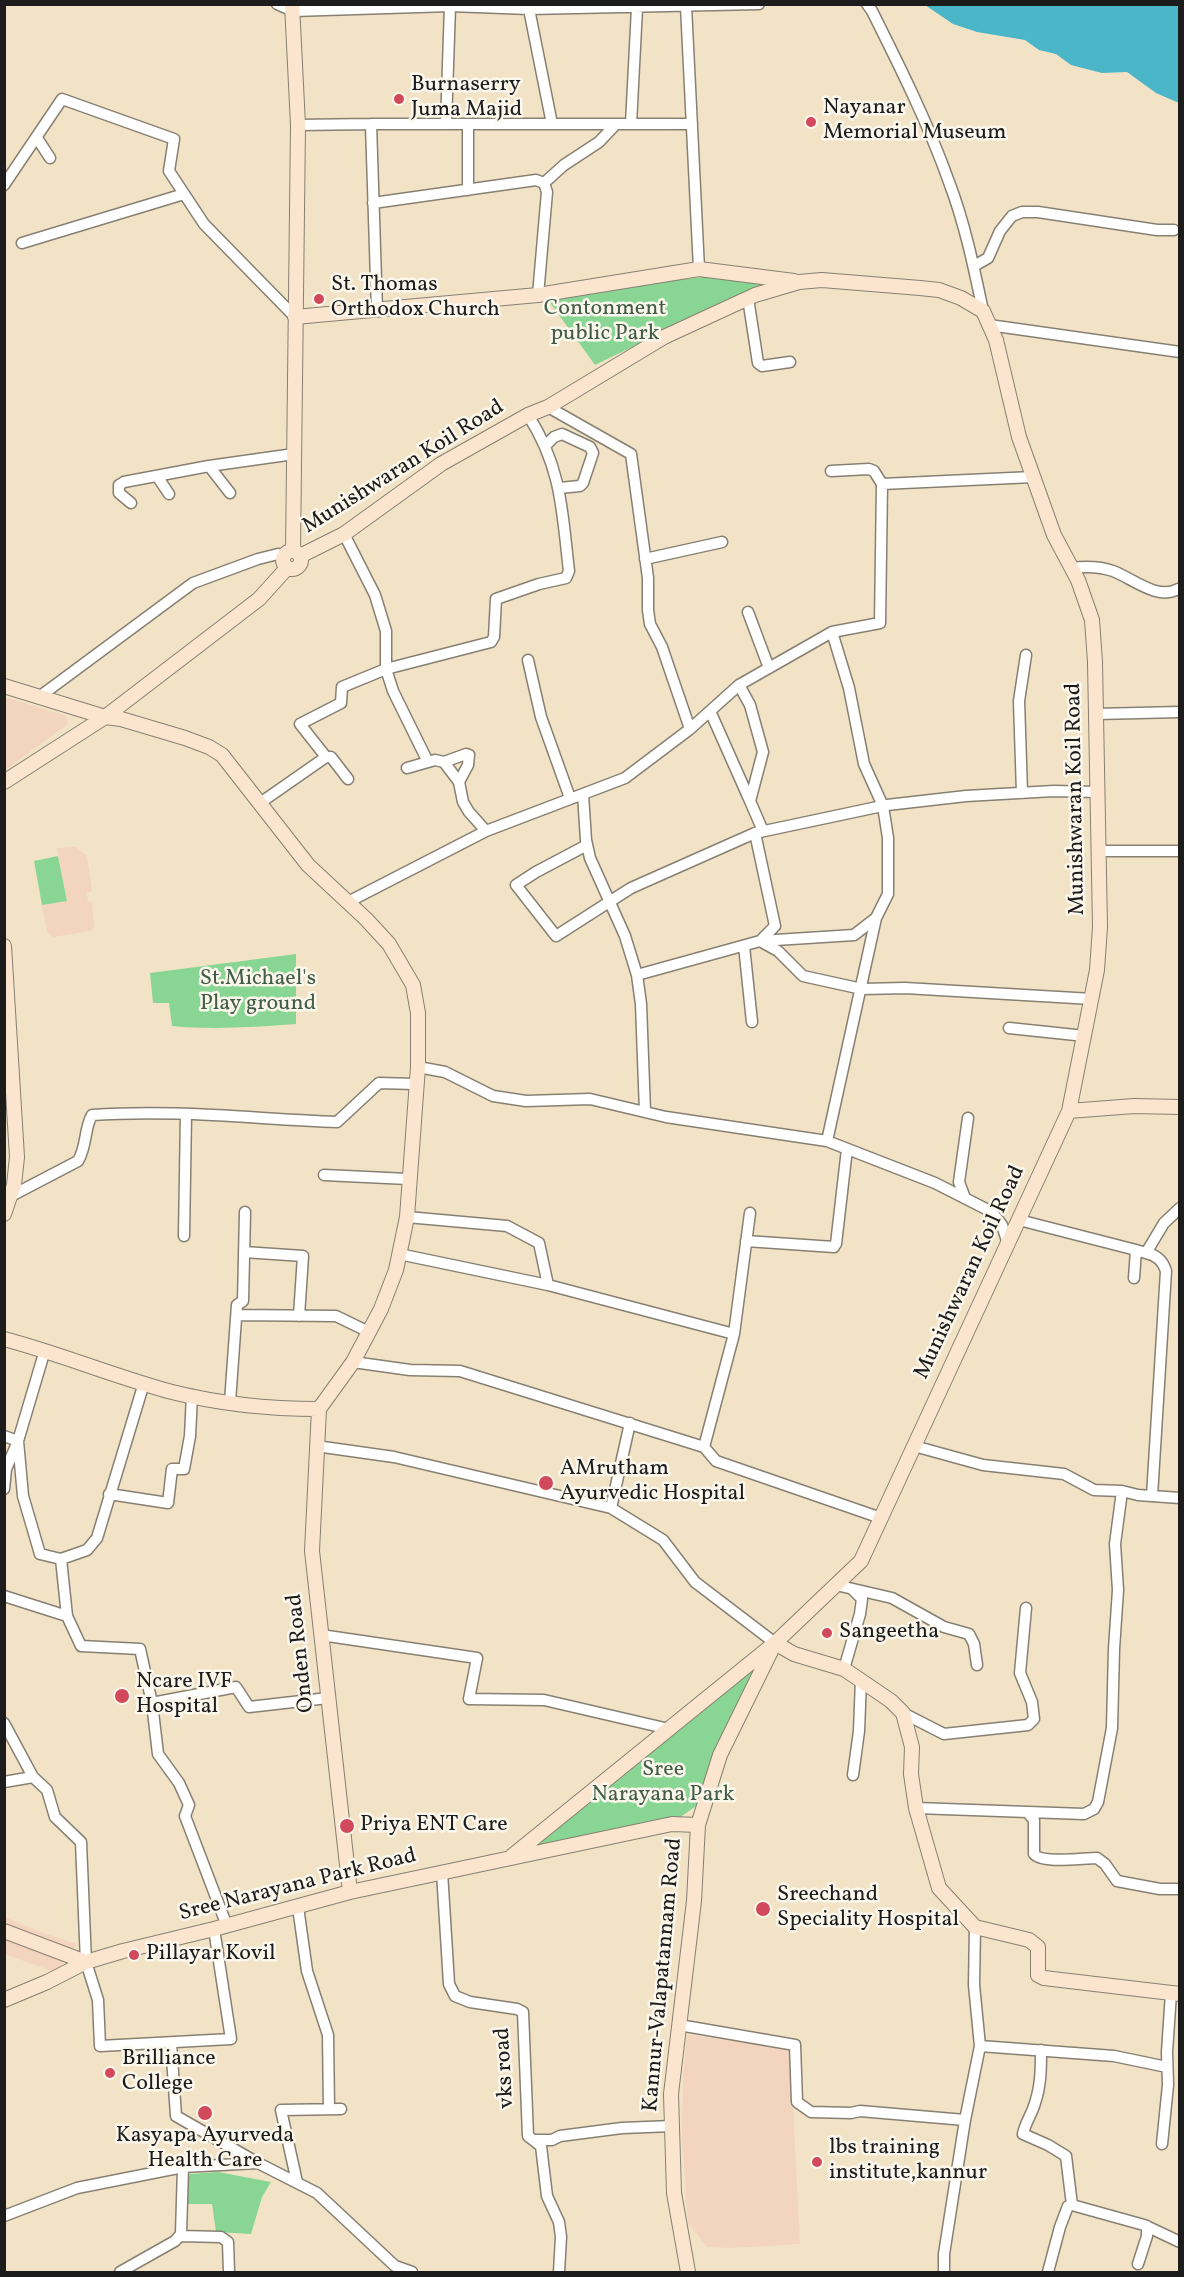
<!DOCTYPE html>
<html>
<head>
<meta charset="utf-8">
<style>
  body { margin:0 }
  #map { position:relative; width:1184px; height:2277px; overflow:hidden; background:#f2e3c7; font-family:Vollkorn,serif }
  canvas { display:block }
  .frame { position:absolute; inset:0; border:6px solid #1c1c1c; pointer-events:none }
</style>
</head>
<body>
<div id="map">
<canvas width="1184" height="2277"></canvas>
<div class="frame"></div>
</div>
<script>
const c = document.querySelector('canvas').getContext('2d');
c.lineJoin = 'round';
function paint(path, color) { c.fillStyle = color; c.fill(path, 'evenodd'); }
function trace(path, color, width, dash) { c.strokeStyle = color; c.lineWidth = width; c.lineCap = dash ? 'butt' : 'round'; c.setLineDash(dash || []); c.stroke(path); }
function label(font, color, halo, rows, align = 'center') {
  c.font = font + ' Vollkorn,serif'; c.lineWidth = 5; c.setLineDash([]); c.textBaseline = 'middle'; c.strokeStyle = halo; c.fillStyle = color; for (const [text, x, y, turn = 0] of rows) {
    c.save(); c.translate(x, y); c.rotate((+turn || 0) * Math.PI / 180); c.textAlign = isNaN(turn) ? turn : align; if (halo) c.strokeText(text, 0, 0); c.fillText(text, 0, 0); c.restore();
  }
}
paint(new Path2D(`
  M 5,697 L 66,716 L 68,724 L 5,770 Z
  M 76,847 L 87,856 L 92,891 L 87,893 L 88,901 L 92,902 L 94,927 L 91,931 L 53,937 L 47,931 L 42,905 L 67,901 L 57,848 Z
  M 4,1917 L 46,1934 L 77,1944 L 56,1974 L 57,1973 L 5,1954 Z
  M 687,2035 L 790,2048 L 800,2244 L 730,2248 L 707,2247 L 688,2223 L 682,2136 L 683,2080 Z`), '#f3d4be');
paint(new Path2D(`
  M 724,275 L 764,283 L 595,365 L 548,300 L 628,285 Z
  M 58,856 L 67,901 L 42,905 L 34,861 Z
  M 296,954 L 296,1024 C 254,1027 214,1030 172,1026 L 169,1003 L 153,1003 L 150,973 Z
  M 769,1650 L 715,1753 L 696,1806 L 679,1818 L 524,1850 Z
  M 218,2172 L 271,2182 L 262,2197 L 251,2234 L 216,2232 L 212,2204 L 186,2204 L 187,2181 L 190,2174 Z`), '#89d694');
paint(new Path2D(`
  M 925,5 L 1179,5 L 1179,103 L 1156,93 L 1127,72 L 1102,73 L 1071,65 L 1056,54 L 1039,50 L 1025,40 L 977,32 L 953,24 Z`), '#4ab6c7');
const street = new Path2D(`
  M 277,4 L 293,11 L 450,6 L 529,9 L 759,4
  M 867,4 L 872,11 C 900,67 928,123 949,182 C 965,224 974,268 983,311
  M 686,6 L 699,269
  M 529,9 L 552,124
  M 446,124 L 450,6
  M 631,124 L 637,8
  M 298,125 L 371,124
  M 468,125 L 468,190
  M 37,138 L 50,158
  M 544,183 L 564,165 L 599,142 L 616,124
  M 4,185 L 62,99 L 174,139 L 169,171 L 204,224 L 295,317
  M 373,203 L 536,180 L 544,183
  M 22,243 L 184,194
  M 974,266 L 988,258 L 1000,231 L 1012,216 L 1022,212 L 1038,212 L 1157,230 L 1174,230
  M 538,295 L 547,192 L 544,183
  M 748,298 L 758,363 L 762,366 L 790,362
  M 377,311 L 371,124 L 692,124
  M 989,325 L 1180,352
  M 548,407 L 631,454 L 648,578 L 648,610 L 650,624 L 662,647 L 690,729
  M 545,446 L 554,437 L 562,434 L 590,447 L 593,453 L 583,483 L 580,486 L 559,488
  M 209,466 L 230,493
  M 831,471 L 869,469 L 874,471 L 882,484
  M 157,476 L 169,494
  M 131,503 L 119,493 L 119,485 L 124,482 L 209,466 L 294,454
  M 344,534 L 375,595 L 386,631 L 386,669 L 393,691 L 428,762
  M 645,559 L 722,542
  M 1071,568 C 1086,566 1099,566 1113,571 C 1132,578 1158,601 1178,589
  M 748,612 L 769,668
  M 832,632 L 880,623 L 882,484 L 1033,477
  M 528,660 L 541,717 L 570,798
  M 739,685 L 832,632 L 849,688 L 864,764 L 883,806 L 888,838 L 888,894 L 876,918 L 827,1141
  M 39,697 L 193,583 L 258,559 L 278,554 L 283,557
  M 710,711 L 750,801
  M 1096,714 L 1180,712
  M 444,762 L 459,782 L 463,802 L 469,812 L 486,831
  M 407,768 L 435,760 L 444,762 L 466,754 L 469,755 L 468,765 L 459,782
  M 348,779 L 331,757 L 326,757 L 300,724 L 341,703 L 342,687 L 386,669 L 491,642 L 494,637 L 496,599 L 539,584 L 566,578 L 569,571 C 562,512 562,468 528,415
  M 1022,793 L 1019,701 L 1026,655
  M 583,794 L 586,840 L 590,858 L 625,936 L 637,975
  M 260,803 L 326,757
  M 587,845 L 536,872 L 516,885 L 556,936 L 631,888 L 755,833 L 887,805 L 966,796 L 1054,791 L 1097,792
  M 1098,851 L 1180,851
  M 348,902 L 486,831 L 625,778 L 690,729 L 739,685 L 750,705 L 763,752 L 750,801 L 763,831
  M 760,941 L 778,951 L 803,976 L 862,989 L 905,988 L 1092,999
  M 760,941 L 854,935 L 876,918
  M 744,946 L 752,1022
  M 1009,1028 L 1085,1036
  M 418,1067 L 445,1072 L 493,1096 L 526,1101 L 590,1099 L 666,1117 L 827,1141 L 935,1183 L 992,1212 L 1002,1225 L 1008,1244
  M 645,1112 L 641,1004 L 637,975 L 760,941 L 775,926 L 755,833
  M 324,1175 L 408,1179
  M 11,1196 L 78,1161 C 87,1146 84,1129 92,1115 C 174,1109 255,1119 337,1122 L 379,1083 L 415,1084
  M 965,1198 L 959,1182 L 968,1118
  M 1019,1220 L 1136,1250
  M 184,1236 L 186,1114
  M 746,1241 L 834,1247
  M 836,1244 L 847,1149
  M 244,1252 L 303,1256 L 299,1316
  M 1146,1253 C 1157,1255 1163,1261 1166,1271 L 1152,1496
  M 399,1254 L 548,1285
  M 1134,1278 L 1136,1250 L 1146,1253 L 1164,1223 L 1180,1208
  M 237,1315 L 336,1316 L 369,1332
  M 734,1334 L 750,1213
  M 45,1350 L 18,1441 L 23,1496 L 40,1554 L 61,1559
  M 353,1362 L 410,1370 L 460,1371 L 704,1447 L 734,1334 L 548,1285 L 539,1243 L 507,1226 L 407,1217
  M 230,1402 L 237,1305 L 243,1301 L 245,1212
  M 4,1436 L 18,1441 L 6,1469 L 4,1489
  M 316,1446 L 394,1457 L 611,1508 L 663,1540 L 695,1582 L 775,1643
  M 914,1446 L 983,1465 L 1064,1474 L 1094,1490 L 1122,1491 L 1138,1495 L 1180,1498
  M 704,1447 L 716,1461 L 881,1518
  M 109,1494 L 168,1503 L 172,1469 L 184,1469 L 190,1436 L 192,1395
  M 611,1508 L 630,1423
  M 836,1585 L 892,1598 L 944,1627 L 969,1634 L 974,1644 L 977,1665
  M 4,1596 L 67,1616 L 81,1646 L 140,1649 L 152,1703 L 158,1754 L 179,1783 L 189,1805 L 185,1816 L 227,1926
  M 67,1616 L 61,1559 L 87,1550 L 97,1538 L 144,1383
  M 321,1635 L 477,1658 L 469,1699 L 544,1700 L 669,1729
  M 844,1669 L 860,1614 L 862,1599 L 852,1589
  M 152,1703 L 236,1687 L 249,1707 L 328,1698
  M 903,1713 L 944,1734 L 1028,1725 L 1034,1719 L 1032,1702 L 1020,1673 L 1026,1608
  M 4,1723 L 33,1777 L 47,1790 L 55,1817 L 81,1842 L 86,1962 L 98,2000 L 100,2046 L 231,2039 L 214,1929
  M 853,1775 L 859,1731 L 861,1680
  M 4,1782 L 33,1777
  M 916,1808 L 1084,1814 L 1094,1809 L 1098,1802 L 1112,1728 L 1114,1649 L 1118,1590 L 1115,1544 L 1122,1491
  M 1028,1813 L 1034,1820 L 1034,1854 C 1042,1864 1082,1858 1097,1858 L 1105,1864 L 1117,1881 L 1160,1889 L 1180,1889
  M 442,1872 L 449,1984 L 455,1996 L 470,2002 L 517,2009 L 523,2012 L 528,2136 L 541,2146 L 547,2196 L 559,2222 L 561,2237 L 559,2272
  M 298,1907 L 307,1971 L 328,2035 L 329,2109
  M 679,2025 L 795,2045 L 797,2102 L 811,2112 L 851,2113 L 860,2111 L 965,2120 L 980,2046 L 974,1985 L 975,1927
  M 171,2043 L 176,2116 L 258,2163 L 317,2193 L 395,2266 L 412,2272
  M 980,2046 L 1114,2056 L 1167,2067
  M 1041,2050 C 1041,2068 1041,2085 1035,2103 C 1032,2114 1025,2123 1023,2134 L 1048,2145 L 1066,2156 L 1072,2205
  M 535,2140 L 552,2140 L 560,2136 L 622,2128 L 672,2126
  M 1162,2144 L 1168,2085 L 1167,2052 L 1171,1993
  M 297,2182 L 281,2110 L 341,2109
  M 4,2216 L 77,2188 L 183,2167 L 258,2163
  M 180,2236 L 221,2237 L 228,2242 L 229,2272
  M 1138,2264 L 1147,2236 L 1147,2226
  M 120,2272 L 175,2241 L 181,2234 L 183,2167
  M 944,2272 L 944,2254 L 965,2120
  M 1048,2272 L 1060,2227 L 1068,2206 L 1072,2205 L 1144,2225 L 1180,2242`);
const secondary = new Path2D(`
  M 292,4 L 298,125 L 293,551
  M 295,317 L 538,295 L 699,269 L 794,281
  M283 560a9 9 0 1 1 18 0a9 9 0 1 1-18 0Z
  M 300,556 L 344,534 L 441,464 L 528,415 L 548,407 L 664,337 L 755,295 L 799,282 L 822,280 L 920,288 L 939,290 L 961,298 L 983,311 L 996,340 L 1019,437 L 1054,535 L 1078,580 L 1092,620 L 1095,662 L 1100,927 L 1097,970 L 1069,1111 L 861,1561 L 775,1643 L 512,1856
  M 4,686 L 105,717 L 121,719 L 185,738 L 209,747 L 222,755 L 308,865 L 366,919 L 389,944 L 413,985 L 418,1013 L 418,1067 L 407,1217 L 396,1270 L 381,1309 L 353,1362 L 319,1409
  M 4,782 L 105,717 L 259,599 L 287,568
  M 4,946 L 17,1157 L 14,1185 L 4,1214
  M 1069,1111 L 1134,1106 L 1180,1107
  M 4,1339 C 61,1354 116,1377 172,1392 C 220,1404 270,1409 319,1409
  M 319,1409 L 312,1551 L 350,1892
  M 4,1931 L 86,1962
  M 4,2000 L 47,1982 L 86,1962 L 123,1951 L 214,1929 L 350,1892 L 672,1824 L 698,1825
  M 688,2272 L 674,2193 L 671,2094 L 694,1901 L 698,1825 L 720,1755 L 775,1643 L 794,1654 L 844,1669 L 891,1701 L 903,1713 L 912,1747 L 911,1774 L 916,1808 L 939,1888 L 975,1927 L 1029,1940 L 1038,1947 L 1038,1975 L 1044,1978 L 1180,1994`);
trace(street, '#878072', 13);
trace(secondary, '#878072', 16);
trace(street, '#fff', 10);
trace(secondary, '#fbe5cf', 14);
for (const [x, y, r, color] of [
  [399,99,6,"#d1495b"],
  [811,122,6,"#d1495b"],
  [319,299,6,"#d1495b"],
  [546,1483,8,"#d1495b"],
  [827,1633,6,"#d1495b"],
  [122,1696,8,"#d1495b"],
  [347,1826,8,"#d1495b"],
  [763,1909,8,"#d1495b"],
  [134,1955,6,"#d1495b"],
  [110,2073,6,"#d1495b"],
  [205,2113,8,"#d1495b"],
  [817,2162,6,"#d1495b"]
]) { const dot = new Path2D(); dot.arc(x, y, r, 0, 2 * Math.PI); c.fillStyle = color; c.fill(dot); trace(dot, '#fbf7ec', 2); }
label('22px', '#1c1c1c', '#fbf7ec', [
  ["Burnaserry",411,86],
  ["Juma Majid",411,111],
  ["Nayanar",823,109],
  ["Memorial Museum",823,134],
  ["St. Thomas",331,286],
  ["Orthodox Church",331,311],
  ["AMrutham",560,1470],
  ["Ayurvedic Hospital",560,1495],
  ["Sangeetha",839,1633],
  ["Ncare IVF",136,1683],
  ["Hospital",136,1708],
  ["Priya ENT Care",360,1826],
  ["Sreechand",777,1896],
  ["Speciality Hospital",777,1921],
  ["Pillayar Kovil",146,1955],
  ["Brilliance",122,2060],
  ["College",122,2085],
  ["Kasyapa Ayurveda",205,2137,"center"],
  ["Health Care",205,2162,"center"],
  ["lbs training",829,2149],
  ["institute,kannur",829,2174]
], 'left');
label('22px', '#425d46', '#fbf7ec', [
  ["Contonment",605,310],
  ["public Park",605,335],
  ["St.Michael's",258,980],
  ["Play ground",258,1005],
  ["Sree",663,1771],
  ["Narayana Park",663,1796]
]);
label('22px', '#1c1c1c', '#fbf7ec', [
  ["Munishwaran Koil Road",404,468,-32],
  ["Munishwaran Koil Road",1077,799,-91],
  ["Munishwaran Koil Road",971,1273,-65],
  ["Onden Road",302,1653,-96],
  ["Sree Narayana Park Road",298,1886,-14],
  ["Kannur-Valapatannam Road",664,1975,-85],
  ["vks road",506,2068,-93]
]);
</script>
</body>
</html>
